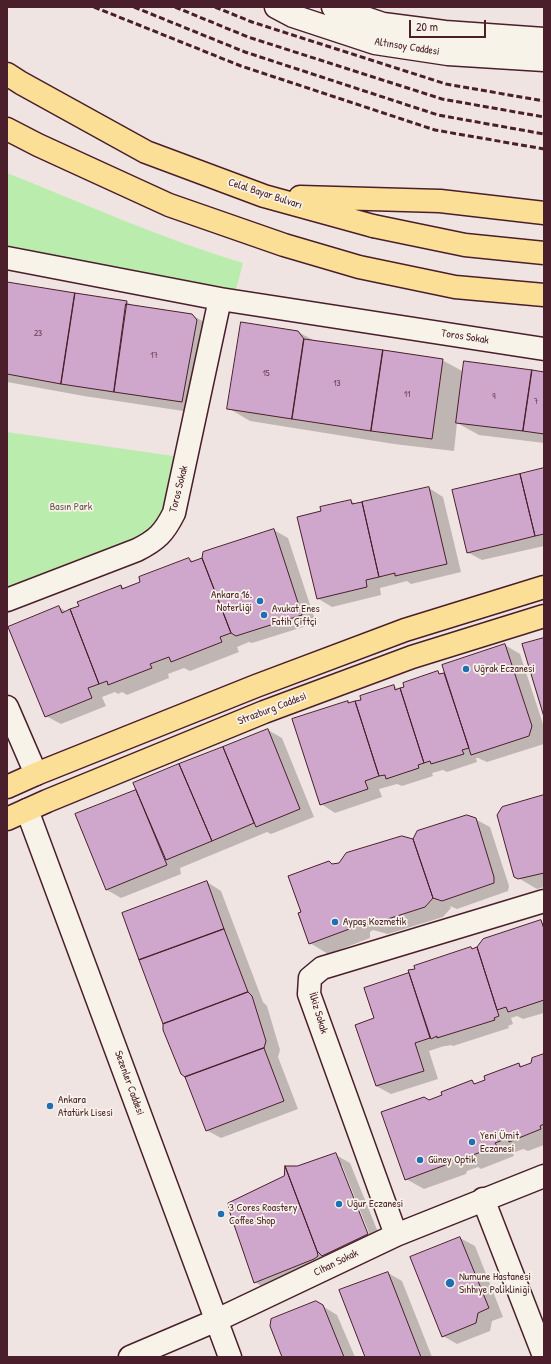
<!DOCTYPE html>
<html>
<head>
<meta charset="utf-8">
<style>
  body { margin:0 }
  #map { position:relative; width:551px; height:1364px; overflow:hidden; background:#efe4e2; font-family:"Patrick Hand",sans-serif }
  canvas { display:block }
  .frame { position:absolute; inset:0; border:8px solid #4a1f2b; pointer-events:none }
  .scale { position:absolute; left:409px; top:20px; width:77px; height:18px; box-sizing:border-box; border:2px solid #4a1f2b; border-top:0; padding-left:5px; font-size:12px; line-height:14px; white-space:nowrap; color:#4a1f2b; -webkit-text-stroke:3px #f7f3e8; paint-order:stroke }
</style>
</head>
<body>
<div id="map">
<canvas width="551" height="1364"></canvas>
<div class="frame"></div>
<div class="scale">20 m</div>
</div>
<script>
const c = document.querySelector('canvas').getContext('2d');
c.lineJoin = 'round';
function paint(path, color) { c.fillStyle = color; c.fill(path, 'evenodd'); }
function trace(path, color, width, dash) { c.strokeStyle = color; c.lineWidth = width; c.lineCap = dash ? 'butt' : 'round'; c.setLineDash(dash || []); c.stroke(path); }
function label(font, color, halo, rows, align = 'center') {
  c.font = font + ' "Patrick Hand",sans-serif'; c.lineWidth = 3.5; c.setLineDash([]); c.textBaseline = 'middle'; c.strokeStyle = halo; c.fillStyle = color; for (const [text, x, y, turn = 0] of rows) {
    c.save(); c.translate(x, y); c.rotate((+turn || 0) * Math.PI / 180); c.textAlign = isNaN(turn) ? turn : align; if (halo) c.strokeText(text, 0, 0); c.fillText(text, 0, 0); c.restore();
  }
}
paint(new Path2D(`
  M 7,173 C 85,204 163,239 243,263 L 233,301 L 7,258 Z
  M 7,432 L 187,458 L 169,524 L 7,600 Z`), '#baedad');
paint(new Path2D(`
  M 7,283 L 126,302 L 134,306 L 192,315 L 214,328 L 203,414 L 84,396 L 7,382 Z
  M 298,332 L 315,341 L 442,360 L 464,372 L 544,373 L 544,443 L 479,435 L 457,423 L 454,451 L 394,444 L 250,421 L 228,408 Z
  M 544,469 L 544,546 L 482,560 L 467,552 Z
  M 429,488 L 443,497 L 461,572 L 411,584 L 407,581 L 380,588 L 381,595 L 332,607 L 317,598 L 322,512 L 351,501 L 356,504 Z
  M 274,530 L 288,538 L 316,623 L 252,643 L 249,642 L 237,647 L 239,652 L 190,671 L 184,668 L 168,674 L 169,678 L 127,695 L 122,692 L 118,694 L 115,692 L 102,697 L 106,706 L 61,724 L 46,716 L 59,607 L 67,612 L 71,610 L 121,586 L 126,589 L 189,559 L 195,562 Z
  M 505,645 L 520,654 L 544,727 L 544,744 L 487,762 L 478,758 L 476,758 L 477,762 L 447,772 L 443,770 L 432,773 L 433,776 L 402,786 L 397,784 L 379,789 L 382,797 L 335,813 L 321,804 L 347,702 L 351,704 L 362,700 L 393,686 L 399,689 L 438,673 L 441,675 L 446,674 Z
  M 268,730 L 282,738 L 314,817 L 271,834 L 267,832 L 180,868 L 181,874 L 121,898 L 107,890 L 76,814 L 137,790 L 135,784 Z
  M 544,796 L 544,887 L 537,889 L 515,876 Z
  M 475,819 L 490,827 L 509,886 L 508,891 L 457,909 L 450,906 L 451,908 L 443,917 L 388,934 L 373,930 L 370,932 L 370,938 L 328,954 L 310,943 L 303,912 L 329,862 L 334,865 L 414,840 Z
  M 207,882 L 221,891 L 263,1002 L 267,1006 L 280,1050 L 278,1057 L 298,1109 L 221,1138 L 206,1130 Z
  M 541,922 L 544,923 L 544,1013 L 523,1019 L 517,1016 L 511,1018 L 513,1024 L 508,1026 L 509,1028 L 453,1046 L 451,1045 L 446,1046 L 444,1046 L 429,1051 L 438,1079 L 391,1094 L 376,1086 L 375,1019 L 365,989 L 410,974 L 471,948 L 474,950 Z
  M 544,1055 L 544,1145 L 528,1151 L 523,1149 L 513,1153 L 514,1156 L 481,1169 L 478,1167 L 467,1171 L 466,1174 L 424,1189 L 406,1179 L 429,1101 L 472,1082 L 476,1084 L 519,1064 L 523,1067 L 532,1064 Z
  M 336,1155 L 350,1163 L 382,1242 L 269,1291 L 255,1282 L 297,1167 ZM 339,1165 L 342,1165 L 371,1238 L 369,1239 Z
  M 460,1238 L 475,1246 L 503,1317 L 492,1321 L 490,1331 L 457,1344 L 443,1336 L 412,1258 Z
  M 388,1273 L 402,1281 L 432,1357 L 366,1357 Z
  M 316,1302 L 337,1315 L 355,1357 L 283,1357 Z`), '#0003');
const building = new Path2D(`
  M 7,282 L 75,293 L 61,384 L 7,374 Z
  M 75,293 L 127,301 L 114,392 L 61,384 Z
  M 126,304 L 192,314 L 197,320 L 182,402 L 114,392 Z
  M 241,322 L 298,331 L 304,339 L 292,419 L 227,409 Z
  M 304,339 L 383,350 L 371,431 L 292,419 Z
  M 383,350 L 443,359 L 432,439 L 371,431 Z
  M 464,361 L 532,370 L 523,431 L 456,423 Z
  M 532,370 L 544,372 L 544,434 L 523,431 Z
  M 544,468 L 544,534 L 535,536 L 520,474 Z
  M 520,474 L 535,536 L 467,553 L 452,490 Z
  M 429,487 L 447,564 L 395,576 L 395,573 L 379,577 L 362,502 Z
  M 351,500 L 352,504 L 362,502 L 379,577 L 366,580 L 367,587 L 317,599 L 297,517 L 321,511 L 320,507 Z
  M 274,529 L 302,615 L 236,636 L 231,633 L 202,558 L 203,552 Z
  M 189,558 L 191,562 L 202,558 L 231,633 L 220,637 L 222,642 L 171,662 L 169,657 L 150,664 L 152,668 L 108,685 L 107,681 L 99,684 L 70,609 L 79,606 L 77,602 L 121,585 L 122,589 L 140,582 L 139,577 Z
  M 59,606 L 62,613 L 70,609 L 99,684 L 88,688 L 92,698 L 45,717 L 8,627 Z
  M 544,638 L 544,717 L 522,644 Z
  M 505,644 L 532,726 L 529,736 L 471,755 L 442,665 Z
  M 438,671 L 439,674 L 444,673 L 469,748 L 462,750 L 464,754 L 431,764 L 430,761 L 424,763 L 400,688 L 404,687 L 403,683 Z
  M 394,685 L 395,690 L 400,688 L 424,763 L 418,765 L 419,768 L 386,779 L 385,775 L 379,776 L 355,701 L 361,700 L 360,696 Z
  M 348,701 L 348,703 L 355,701 L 379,776 L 365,781 L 368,789 L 320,805 L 292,719 Z
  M 268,729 L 300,809 L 256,827 L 223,747 Z
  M 223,747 L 254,823 L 212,841 L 179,764 Z
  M 179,764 L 212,841 L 166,860 L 133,783 Z
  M 136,790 L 167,865 L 106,890 L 75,814 Z
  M 544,795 L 544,873 L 518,879 L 514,877 L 497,815 L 502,807 Z
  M 467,815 L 476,818 L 494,877 L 494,883 L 442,901 L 433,898 L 413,839 L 417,831 Z
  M 402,836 L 413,839 L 433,898 L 425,907 L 369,925 L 354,920 L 353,922 L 352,928 L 309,944 L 298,913 L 301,912 L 288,876 L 329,861 L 332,864 L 339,863 L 346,853 Z
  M 207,881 L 224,929 L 139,960 L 122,913 Z
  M 541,920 L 544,929 L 544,1000 L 508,1012 L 506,1007 L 497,1010 L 477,947 L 483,939 Z
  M 224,929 L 248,992 L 163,1024 L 139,960 Z
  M 471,947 L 472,949 L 477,947 L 499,1016 L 494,1018 L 495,1020 L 437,1038 L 437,1036 L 431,1039 L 408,970 L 415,969 L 414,966 Z
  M 409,973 L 430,1038 L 415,1043 L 424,1071 L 376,1086 L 355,1025 L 374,1018 L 364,988 Z
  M 248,992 L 252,996 L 266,1041 L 264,1048 L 185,1077 L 181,1074 L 163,1030 L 163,1024 Z
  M 264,1048 L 284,1101 L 206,1131 L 185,1077 Z
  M 544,1054 L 544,1124 L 540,1126 L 541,1129 L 509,1142 L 508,1138 L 495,1143 L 497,1146 L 462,1159 L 461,1157 L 450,1161 L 448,1164 L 405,1180 L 381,1112 L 424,1097 L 429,1100 L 442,1095 L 441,1092 L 472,1080 L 474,1084 L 485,1080 L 484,1076 L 519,1063 L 520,1067 L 531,1063 L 532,1058 Z
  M 336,1153 L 368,1234 L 322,1256 L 317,1251 L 285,1166 L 297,1166 Z
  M 285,1166 L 317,1251 L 318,1256 L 314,1259 L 254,1283 L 230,1213 L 228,1203 L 284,1176 Z
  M 460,1237 L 489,1308 L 478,1313 L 476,1323 L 442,1337 L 410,1257 Z
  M 388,1272 L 421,1357 L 365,1357 L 339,1290 Z
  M 316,1301 L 323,1305 L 344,1357 L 282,1357 L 270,1326 L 271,1319 Z`);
paint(building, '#cfa6cc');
trace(building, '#4a1f2b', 1);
const minor = new Path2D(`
  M 276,7 L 293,16 L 375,43 L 448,54 L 544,60
  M 333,7 L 383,24 L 445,32 L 544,39
  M 7,258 L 220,299 L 544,349
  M 7,600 L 137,550 C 157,540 164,533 174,513 L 220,299
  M 7,707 L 36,774
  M 27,810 L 230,1357
  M 483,1199 L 544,1356
  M 396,1235 L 309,994 L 310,978 L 322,968 L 544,901
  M 130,1357 L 217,1320 L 396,1235 L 544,1176`);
const major = new Path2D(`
  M 7,74 L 21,83 L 146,152 L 264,196 L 373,226
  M 7,129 L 38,145 L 169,205 L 284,245 L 359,267 L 455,287 L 544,295
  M 300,197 L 440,201 L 544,213
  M 7,787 L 36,774 L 256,686 L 405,630 L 544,587
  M 7,819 L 47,801 L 264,712 L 412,657 L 544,616`);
trace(minor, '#4a1f2b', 25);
trace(major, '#4a1f2b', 25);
trace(minor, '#f7f3e8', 22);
trace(major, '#fbdf96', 22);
trace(new Path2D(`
  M 94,7 L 241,66 L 435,130 L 544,149
  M 134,7 L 245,52 L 438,115 L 544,134
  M 175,7 L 248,37 L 442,99 L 544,117
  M 215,7 L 252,22 L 446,84 L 544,101`), '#4a1f2b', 3, [6, 3]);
const majorBridge = new Path2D(`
  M 373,226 L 465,245 L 544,253`);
trace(majorBridge, '#4a1f2b', 25, []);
trace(majorBridge, '#fbdf96', 22);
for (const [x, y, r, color] of [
  [260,601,4,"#1f6fb2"],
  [264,615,4,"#1f6fb2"],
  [466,669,4,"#1f6fb2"],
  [335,922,4,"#1f6fb2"],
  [50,1106,4,"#1f6fb2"],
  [472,1142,4,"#1f6fb2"],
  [420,1160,4,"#1f6fb2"],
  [339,1204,4,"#1f6fb2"],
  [221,1214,4,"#1f6fb2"],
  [450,1283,5,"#1f6fb2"]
]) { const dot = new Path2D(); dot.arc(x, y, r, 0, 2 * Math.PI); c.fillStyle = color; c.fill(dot); trace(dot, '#f7f3e8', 1.5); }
label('9px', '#6b4153', null, [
  ["23",38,334],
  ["17",154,356],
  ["15",266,374],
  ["13",337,384],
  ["11",407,395],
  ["9",494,397],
  ["7",536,402]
]);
label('11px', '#4a1f2b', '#f7f3e8', [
  ["Altınsoy Caddesi",407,47,9],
  ["Celal Bayar Bulvarı",265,194,18],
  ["Toros Sokak",465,337,9],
  ["Toros Sokak",179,489,-76],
  ["Strazburg Caddesi",272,709,-21],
  ["İlkiz Sokak",318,1013,73],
  ["Sezenler Caddesi",129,1083,70],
  ["Cihan Sokak",336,1263,-26]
]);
label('11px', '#66524c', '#f7f3e8', [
  ["Basın Park",71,507]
]);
label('11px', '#4a1f2b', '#f7f3e8', [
  ["Ankara 16.",252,595,"right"],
  ["Noterliği",252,608,"right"],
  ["Avukat Enes",272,609],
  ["Fatih Çiftçi",272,622],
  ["Uğrak Eczanesi",474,669],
  ["Aypaş Kozmetik",343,922],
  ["Ankara",58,1100],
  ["Atatürk Lisesi",58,1113],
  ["Yeni Ümit",480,1136],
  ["Eczanesi",480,1149],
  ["Güney Optik",428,1160],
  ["Uğur Eczanesi",347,1204],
  ["3 Cores Roastery",229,1208],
  ["Coffee Shop",229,1221],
  ["Numune Hastanesi",459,1277],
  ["Sıhhıye Polikliniği",459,1290]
], 'left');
</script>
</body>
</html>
